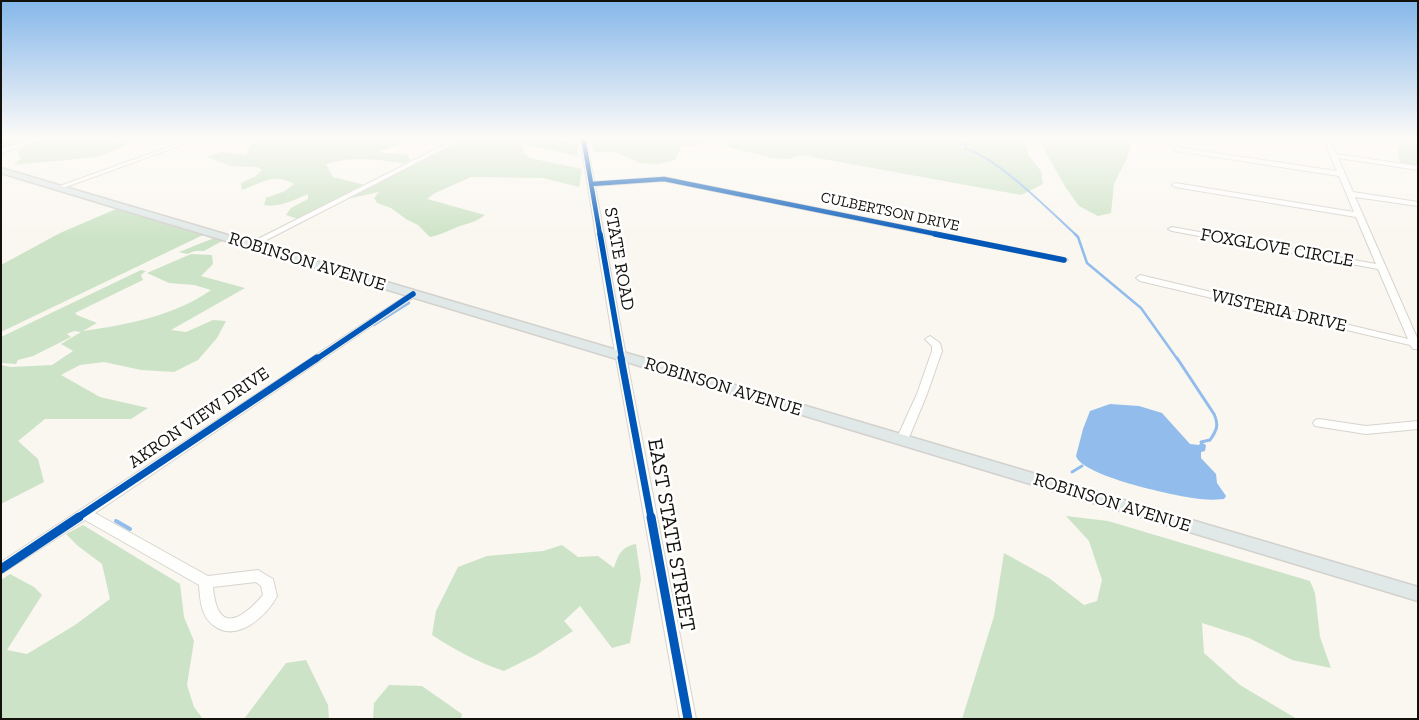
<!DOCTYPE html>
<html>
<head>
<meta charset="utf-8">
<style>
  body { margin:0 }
  #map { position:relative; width:1419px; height:720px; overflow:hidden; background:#faf7f0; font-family:"Zilla Slab",serif }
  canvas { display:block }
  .frame { position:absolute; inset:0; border:2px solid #13110c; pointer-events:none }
</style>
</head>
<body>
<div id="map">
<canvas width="1419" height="720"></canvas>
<div class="frame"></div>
</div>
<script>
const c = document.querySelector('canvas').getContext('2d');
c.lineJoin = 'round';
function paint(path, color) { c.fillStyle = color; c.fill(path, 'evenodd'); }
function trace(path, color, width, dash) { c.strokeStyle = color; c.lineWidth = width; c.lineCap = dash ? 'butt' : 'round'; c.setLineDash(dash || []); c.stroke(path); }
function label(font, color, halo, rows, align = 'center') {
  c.font = font + ' "Zilla Slab",serif'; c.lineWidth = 5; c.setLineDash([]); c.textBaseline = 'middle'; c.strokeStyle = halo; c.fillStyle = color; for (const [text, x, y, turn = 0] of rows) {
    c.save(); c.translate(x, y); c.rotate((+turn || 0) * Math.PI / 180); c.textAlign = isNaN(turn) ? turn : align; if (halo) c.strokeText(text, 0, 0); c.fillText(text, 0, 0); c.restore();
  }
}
paint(new Path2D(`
  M 3,137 L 42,137 L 1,150 L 1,138 Z
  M 60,137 L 119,137 L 110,141 L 111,144 L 132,137 L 150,137 L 97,157 L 14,165 L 21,158 L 17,152 L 25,145 Z
  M 243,137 L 397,137 L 407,138 L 401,145 L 377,152 C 388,154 397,152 408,155 L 410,161 L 405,164 C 377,159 353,156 326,164 L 333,177 L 365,185 L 298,219 L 286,215 L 291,208 L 308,199 L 308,194 C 294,200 279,208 264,205 L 266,198 L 285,191 L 294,184 C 275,172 261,183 242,190 L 241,183 L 256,176 L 262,170 L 257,167 L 231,166 L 207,157 L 221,152 L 246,155 L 251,143 Z
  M 453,137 L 537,137 L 578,144 L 577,156 L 522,144 L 524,153 L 530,158 L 582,169 L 579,187 L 543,178 L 471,177 L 435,193 L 427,199 L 485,215 C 476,222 469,223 460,226 C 449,230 441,235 430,237 L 418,225 L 406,219 L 391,208 L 377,203 L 374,198 L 379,192 L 342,200 L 460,141 Z
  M 591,137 L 1023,137 L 1029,156 L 1041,171 L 1043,184 L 1021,195 L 801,155 L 788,159 L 773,158 L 731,148 L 719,141 L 681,147 L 676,157 L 676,160 L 659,164 L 640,163 L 615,152 L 594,152 Z
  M 1037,137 L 1133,137 L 1127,158 L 1114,184 L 1111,213 L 1098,216 L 1079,206 L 1066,188 Z
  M 1401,137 L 1418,137 L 1418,167 L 1401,165 L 1398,155 Z
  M 123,206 L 175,221 L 169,225 L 203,235 L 1,332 L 1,265 L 60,233 Z
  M 214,238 L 224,240 L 204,251 L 195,251 L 187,254 L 179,252 Z
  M 191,254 L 212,255 L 213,264 L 201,276 L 245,288 L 171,330 L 186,332 L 213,320 L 226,321 L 217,338 L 198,360 L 174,372 L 141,370 L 104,362 L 80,365 L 61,375 L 100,397 L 148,408 L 131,419 L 45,419 L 18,441 L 38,459 L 44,482 L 1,504 L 1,365 L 11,367 L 52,365 L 73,351 L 61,344 L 81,332 L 74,331 L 67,334 L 71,337 L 33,356 L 18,360 L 16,364 L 1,363 L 1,337 L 141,270 L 146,271 L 141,275 L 143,280 L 75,313 L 77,315 L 97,323 L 83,331 C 126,325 174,316 211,290 L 194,285 L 169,283 L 147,273 Z
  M 1066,516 L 1108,521 L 1310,581 L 1315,593 L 1320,637 L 1331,668 L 1292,660 L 1249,638 L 1202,623 L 1204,653 L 1240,685 L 1297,719 L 962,719 L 994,616 L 1004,553 L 1049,578 L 1084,605 L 1097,601 L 1102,580 L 1089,541 Z
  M 83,525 L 180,584 L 184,617 L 194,641 L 187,685 L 194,707 L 203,719 L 1,719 L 1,580 L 10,574 L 34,587 L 42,595 L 7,650 L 27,654 L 75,625 L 110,599 L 102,564 L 78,546 L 66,534 Z
  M 636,544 L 641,579 L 630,643 L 612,648 L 580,606 L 564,621 L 573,631 L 536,655 L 504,671 C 477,662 455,650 432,635 L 436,611 L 458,567 L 487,556 L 543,551 L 562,545 L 578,557 L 598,556 L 614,568 C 618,555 621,547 636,544 Z
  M 306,660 L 328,705 L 329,719 L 244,719 L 286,663 Z
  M 389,685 L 422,686 L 462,714 L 461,719 L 373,719 L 374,703 Z`), '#cde3c7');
paint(new Path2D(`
  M 1110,404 L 1139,406 L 1162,413 L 1190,444 L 1199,445 L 1201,442 L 1206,445 L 1205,451 L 1201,452 L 1201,458 L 1216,474 L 1217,483 L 1226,496 L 1224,499 C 1214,500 1204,500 1193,498 C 1172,495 1082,476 1076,456 L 1083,429 L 1090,411 Z`), '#91bcec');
trace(new Path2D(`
  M 957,137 L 960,143 L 966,145 L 965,149 C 996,156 1051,212 1076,235`), '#91bcec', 2);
trace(new Path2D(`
  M 1075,234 L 1078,237 L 1087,263 L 1141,308 L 1178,360
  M 374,325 L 409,303`), '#91bcec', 2.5);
trace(new Path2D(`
  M 1177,358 L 1214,414 C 1219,425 1217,430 1210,440 L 1201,442
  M 1072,472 L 1082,466`), '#91bcec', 3);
trace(new Path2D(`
  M 116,521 L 130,529`), '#91bcec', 4);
const minor = new Path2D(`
  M 42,137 L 51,137 L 1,153 L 1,149 Z
  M 196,137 L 204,137 L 63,188 L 57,187 Z
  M 580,137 L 586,137 L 594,182 L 664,177 L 1064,258 L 1068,260 L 1064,262 L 664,181 L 595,186 L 622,335 L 696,719 L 680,719 L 612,335 Z
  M 1299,137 L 1327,139 L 1327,137 L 1333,137 L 1333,148 L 1336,154 L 1418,166 L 1418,170 L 1338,158 L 1353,192 L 1418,202 L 1418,206 L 1355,197 L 1418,340 L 1418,349 L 1413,349 L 1410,345 L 1140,281 L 1136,278 L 1140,275 L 1408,339 L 1378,269 L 1172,231 L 1168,229 L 1172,227 L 1376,264 L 1356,217 L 1175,187 L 1172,185 L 1175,183 L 1354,212 L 1339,176 L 1176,151 L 1173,149 L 1176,147 L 1337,171 L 1327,148 L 1327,143 Z
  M 450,142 L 455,143 L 253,247 L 247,247 L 246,245 Z
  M 413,291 L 416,292 L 417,294 L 416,296 L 95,513 L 208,576 L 258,570 L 273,579 L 277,596 C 267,616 236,644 213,625 C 201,616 200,599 199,585 L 85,520 L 1,574 L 1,562 ZM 256,582 L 261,586 L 263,595 C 240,622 217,633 213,587 Z
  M 930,336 L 940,343 L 942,351 L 927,394 L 908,440 L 906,443 L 898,443 L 896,440 L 917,394 L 932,351 L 932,346 L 925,339 Z
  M 1319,419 L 1366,426 L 1418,421 L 1418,429 L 1366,434 L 1315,426 L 1313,423 L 1315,420 Z`);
const major = new Path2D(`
  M 1,168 L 1418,587 L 1418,601 L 1,173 Z`);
trace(minor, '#d7d4ce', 2);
trace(major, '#d3d1ce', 3);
paint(minor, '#fefefd');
paint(major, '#e0e9e8');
trace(new Path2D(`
  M 583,137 L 600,235
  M 591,184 L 664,179 L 941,235`), '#0057b8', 4.5);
trace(new Path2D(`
  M 600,234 L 622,360
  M 935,234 L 1064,260
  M 315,360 L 413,294`), '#0057b8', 5.5);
trace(new Path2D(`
  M 621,358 L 651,518
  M 77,518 L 317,358`), '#0057b8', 7);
trace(new Path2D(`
  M 651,517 L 688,719
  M 1,569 L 79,517`), '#0057b8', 9);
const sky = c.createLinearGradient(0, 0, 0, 238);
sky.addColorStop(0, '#85b7ea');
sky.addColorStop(0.58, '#fdfbf8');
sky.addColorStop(1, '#fdfbf800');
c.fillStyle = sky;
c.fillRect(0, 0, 1419, 238);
label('15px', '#13110c', '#fff', [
  ["CULBERTSON DRIVE",890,212,12]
]);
label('18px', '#13110c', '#fff', [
  ["FOXGLOVE CIRCLE",1277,248,10],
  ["STATE ROAD",619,259,80],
  ["ROBINSON AVENUE",307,262,17],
  ["WISTERIA DRIVE",1279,311,13],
  ["ROBINSON AVENUE",723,387,17],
  ["AKRON VIEW DRIVE",199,418,-34],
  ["ROBINSON AVENUE",1112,503,17]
]);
label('21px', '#13110c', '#fff', [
  ["EAST STATE STREET",671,535,80]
]);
</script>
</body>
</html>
